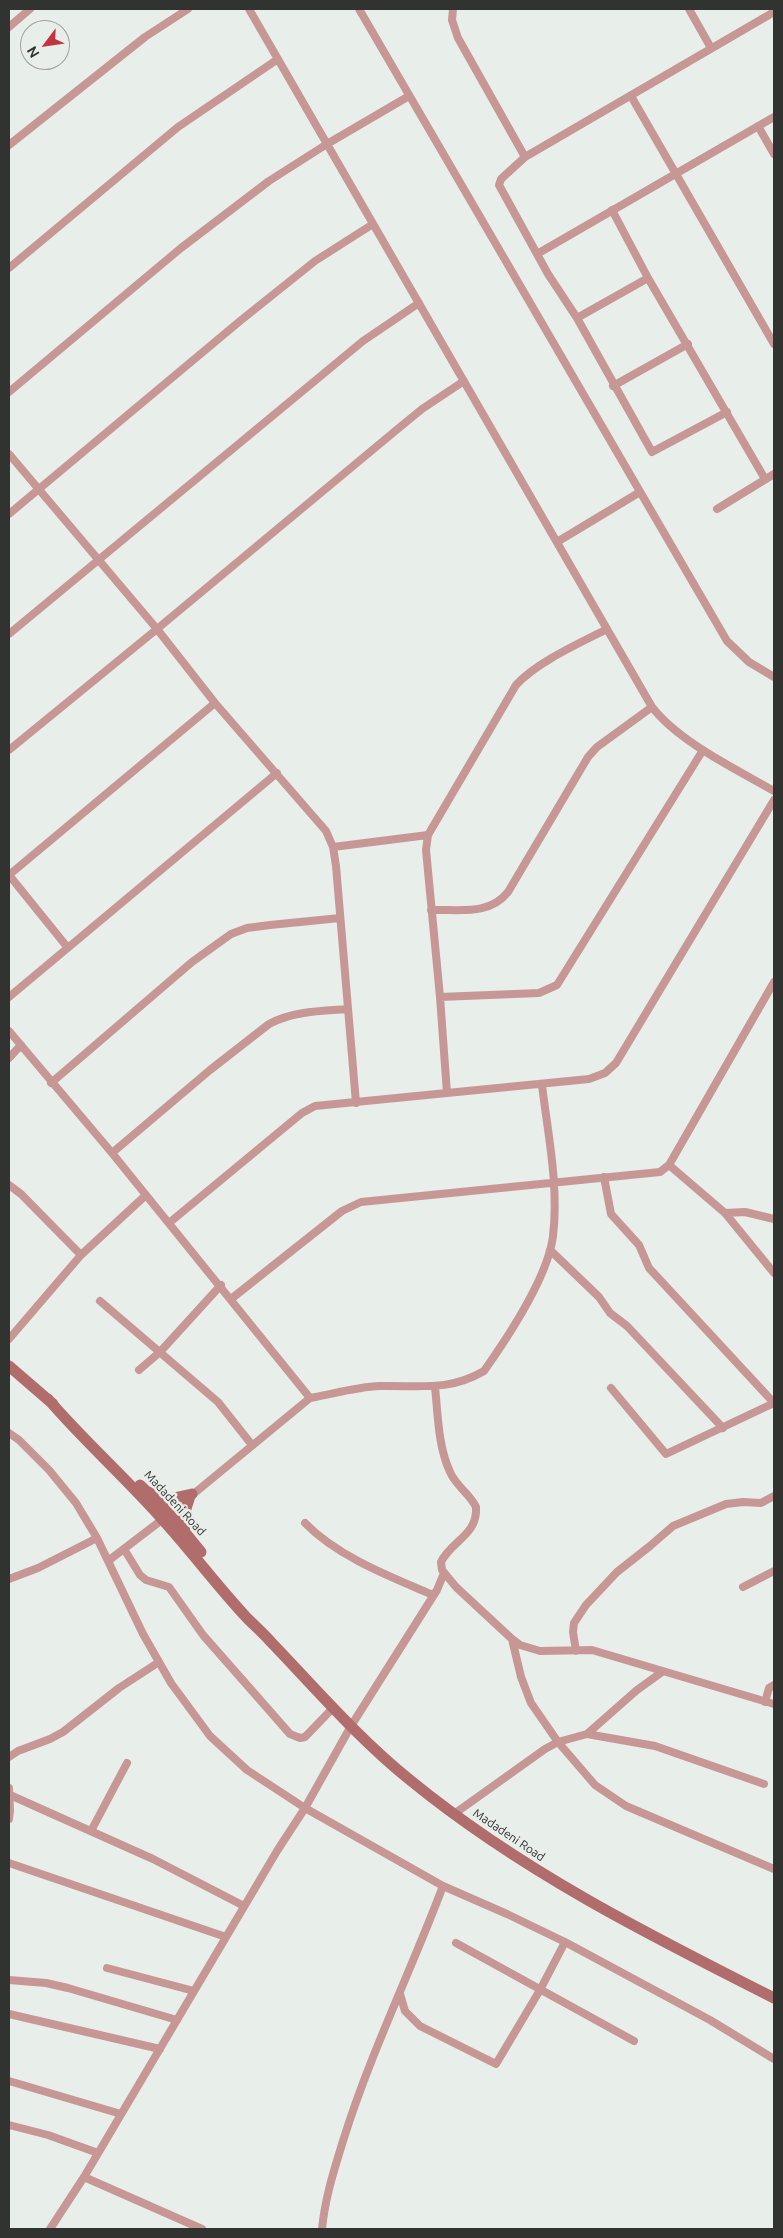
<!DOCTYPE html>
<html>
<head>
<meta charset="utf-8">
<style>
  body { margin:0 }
  #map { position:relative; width:783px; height:2238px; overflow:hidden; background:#e8eee9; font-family:Ubuntu,sans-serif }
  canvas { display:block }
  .frame { position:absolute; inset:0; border:10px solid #313331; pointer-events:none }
  .north { position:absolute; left:20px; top:20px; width:50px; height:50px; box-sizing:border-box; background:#e8eee9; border:1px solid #9fa39f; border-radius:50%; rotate:239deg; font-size:14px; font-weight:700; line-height:20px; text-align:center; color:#313331 }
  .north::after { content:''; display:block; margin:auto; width:18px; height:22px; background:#c4343f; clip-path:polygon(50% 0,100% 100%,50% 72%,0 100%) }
</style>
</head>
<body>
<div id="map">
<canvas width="783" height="2238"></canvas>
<div class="frame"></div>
<div class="north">N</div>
</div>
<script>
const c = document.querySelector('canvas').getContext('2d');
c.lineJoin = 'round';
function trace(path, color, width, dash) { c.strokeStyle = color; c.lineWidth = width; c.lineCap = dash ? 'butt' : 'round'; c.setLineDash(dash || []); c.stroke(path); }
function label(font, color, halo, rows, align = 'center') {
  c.font = font + ' Ubuntu,sans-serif'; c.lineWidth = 5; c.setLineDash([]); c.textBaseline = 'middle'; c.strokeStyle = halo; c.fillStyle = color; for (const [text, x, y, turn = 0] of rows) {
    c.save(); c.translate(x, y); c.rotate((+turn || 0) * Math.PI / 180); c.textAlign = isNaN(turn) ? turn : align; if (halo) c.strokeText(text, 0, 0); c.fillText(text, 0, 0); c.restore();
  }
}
trace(new Path2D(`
  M 249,9 L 652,707 C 679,742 736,769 774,791
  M 359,9 L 727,641 L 749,662 L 774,677
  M 453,9 L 452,20 L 458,38 L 525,157
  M 689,9 L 711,48
  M 9,27 L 30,9
  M 631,96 L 774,344
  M 758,126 L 774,154
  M 9,145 L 145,37 L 188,9
  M 612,210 L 648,278 L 765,479
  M 537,254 L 774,117
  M 9,268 L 178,127 L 278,59
  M 577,318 L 648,278
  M 613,386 L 688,344
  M 9,392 L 181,248 L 269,181 L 327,144 L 409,96
  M 727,412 L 652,452 L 577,318 L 548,274 L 499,185 L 501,179 L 525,157 L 774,12
  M 9,454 L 157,629 L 215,703 L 326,831 L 333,847 L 336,866 L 356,1103
  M 717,509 L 774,474
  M 9,514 L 240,321 L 315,261 L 373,224
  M 557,542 L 640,492
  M 9,634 L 363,341 L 419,303
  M 9,750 L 157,629 L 394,432 L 422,409 L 464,381
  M 333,847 L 428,835
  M 9,875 L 215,703
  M 9,875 L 68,948
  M 431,910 C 459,909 489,916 508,892 L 588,757 L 597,747 L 652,707
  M 9,997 L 277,773
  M 440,997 L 539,993 L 557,985 L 703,750
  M 9,1031 L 112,1153 L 310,1398 L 163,1519 L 108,1561
  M 9,1058 L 21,1045
  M 51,1083 L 192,962 L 231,934 L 247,928 L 270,925 L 340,918
  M 447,1093 L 440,997 L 426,850 L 428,835 L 516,685 C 537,662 578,644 607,629
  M 112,1153 L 210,1070 L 269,1024 C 293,1011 322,1011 348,1009
  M 669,1165 L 725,1213 L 774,1273
  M 604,1177 L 611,1214 L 639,1245 L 649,1268 L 774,1403
  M 9,1185 L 21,1194 L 81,1255
  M 725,1213 L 745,1212 L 774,1219
  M 169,1223 L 302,1113 L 315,1106 L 589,1079 L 605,1073 L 616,1063 L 774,800
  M 550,1250 L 599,1297 L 610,1313 L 627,1326 L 723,1428
  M 231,1299 L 342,1211 L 361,1202 L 660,1172 L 669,1165 L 774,982
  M 100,1301 L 218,1402 L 252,1445
  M 9,1339 L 81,1255 L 146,1195
  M 139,1370 L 160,1352 L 221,1285
  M 435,1387 C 438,1415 438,1446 450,1472 C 456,1486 470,1494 476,1507 C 478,1535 451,1541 441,1562 L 442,1570 L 456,1587 L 512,1639 L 520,1645 L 540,1651 L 592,1650 L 774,1704
  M 611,1388 L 666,1454 L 774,1403
  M 310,1398 C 333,1394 356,1387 379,1386 C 419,1385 448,1392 484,1371 C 508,1337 548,1277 553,1236 C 559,1186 548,1135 542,1085
  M 9,1433 L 19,1440 L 49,1470 L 76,1503 L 97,1538 L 143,1634 L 171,1683 L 210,1736 L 247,1770 L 305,1808 L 443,1886 L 507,1914 L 565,1942 L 710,2020 L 774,2059
  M 305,1523 C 338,1557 391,1577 433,1595
  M 124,1549 L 140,1575 L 146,1580 L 169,1587 L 203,1635 L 290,1734 L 300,1738 L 305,1737 L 332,1709
  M 9,1579 L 38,1568 L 97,1538
  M 743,1587 L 774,1571
  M 512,1639 L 521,1677 L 531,1703 L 558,1742 L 595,1785 L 626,1806 L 774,1869
  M 576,1651 L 573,1632 L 574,1623 L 586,1605 L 617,1572 L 650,1546 L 673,1526 L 726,1504 L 743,1502 L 761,1503 L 774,1496
  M 765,1702 L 769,1688 L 774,1685
  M 587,1734 L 655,1746 L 764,1784
  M 9,1757 L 18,1751 L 50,1739 L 63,1732 L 119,1688 L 159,1662
  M 9,1788 L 10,1810 L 9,1819
  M 10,1795 L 153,1859 L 244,1906
  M 454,1814 L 545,1749 L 558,1742 L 587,1734 L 637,1690 L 662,1672
  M 91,1831 L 127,1763
  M 9,1863 L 226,1937
  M 456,1943 L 634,2041
  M 107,1968 L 194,1991
  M 9,1980 L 46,1983 L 68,1988 L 177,2020
  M 400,1994 L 405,2011 L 420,2026 L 496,2064 L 540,1990 L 565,1942
  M 9,2014 L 160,2049
  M 9,2081 L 121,2114
  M 9,2125 L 48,2135 L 98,2153
  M 84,2177 L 202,2229
  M 50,2229 L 84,2177 L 277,1851 L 305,1808 L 351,1726 L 437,1590 L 444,1573
  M 322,2229 C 325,2198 334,2170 343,2141 C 370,2054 411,1971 443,1886`), '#c79795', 8);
trace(new Path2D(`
  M 9,1366 L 53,1404
  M 48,1399 C 84,1441 126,1478 163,1520 C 192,1552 218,1587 247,1618 C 255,1626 263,1633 271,1642 C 316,1689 359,1739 410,1780 C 520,1870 647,1934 774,1998
  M 140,1485 L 170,1514 L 201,1552
  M 152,1492 L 169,1499 L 192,1494
  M 185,1533 L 183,1518 L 190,1496`), '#b16d6c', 11);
label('12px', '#313331', '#e8eee9', [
  ["Madadeni Road",175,1503,47],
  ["Madadeni Road",509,1835,34]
]);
</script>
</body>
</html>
